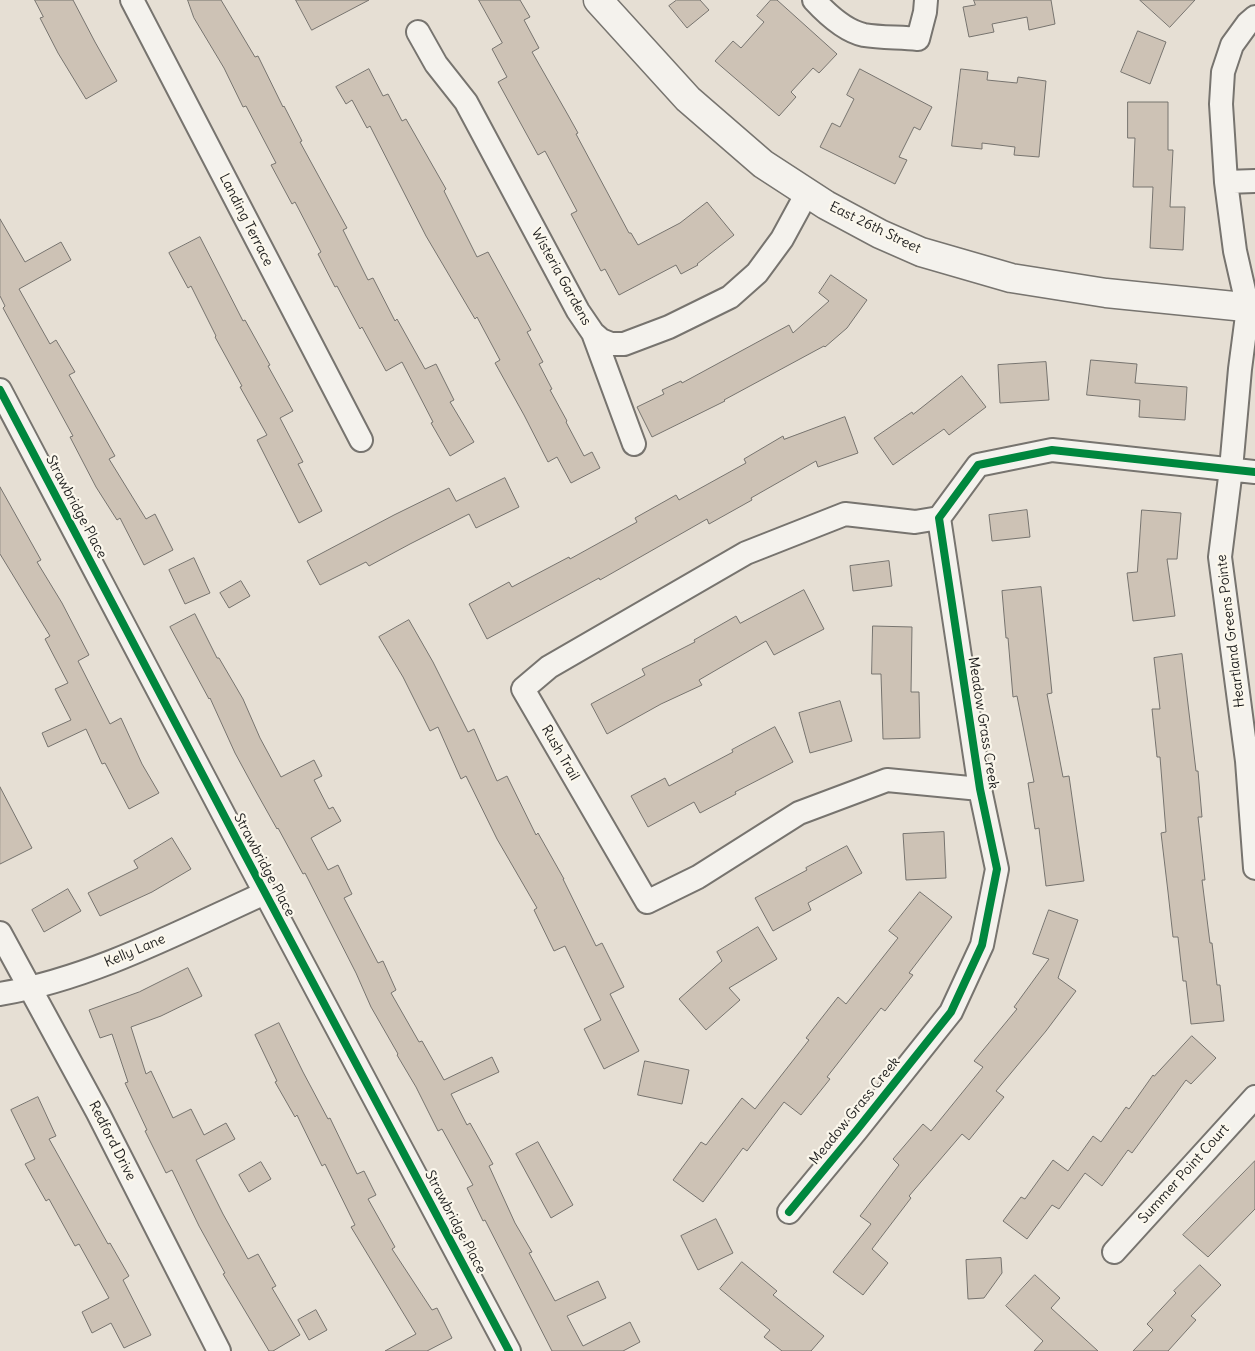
<!DOCTYPE html>
<html>
<head>
<meta charset="utf-8">
<style>
  body { margin:0 }
  canvas { display:block; background:#e6dfd4 }
</style>
</head>
<body>
<canvas width="1255" height="1351"></canvas>
<script>
const c = document.querySelector('canvas').getContext('2d');
c.lineJoin = 'round';
function paint(path, color) { c.fillStyle = color; c.fill(path, 'evenodd'); }
function trace(path, color, width, dash) { c.strokeStyle = color; c.lineWidth = width; c.lineCap = dash ? 'butt' : 'round'; c.setLineDash(dash || []); c.stroke(path); }
function label(font, color, halo, rows, align = 'center') {
  c.font = font + ' Delius,sans-serif'; c.lineWidth = 4.5; c.setLineDash([]); c.textBaseline = 'middle'; c.strokeStyle = halo; c.fillStyle = color; for (const [text, x, y, turn = 0] of rows) {
    c.save(); c.translate(x, y); c.rotate((+turn || 0) * Math.PI / 180); c.textAlign = isNaN(turn) ? turn : align; if (halo) c.strokeText(text, 0, 0); c.fillText(text, 0, 0); c.restore();
  }
}
const building = new Path2D(`
  M 35,0 L 73,0 L 95,42 L 117,81 L 86,99 L 58,53 L 40,18 L 43,17 Z
  M 188,0 L 221,0 L 255,57 L 258,56 L 283,107 L 284,106 L 302,141 L 300,142 L 347,228 L 343,230 L 368,280 L 373,278 L 395,321 L 397,319 L 425,369 L 436,364 L 454,400 L 450,402 L 474,442 L 450,456 L 431,423 L 433,422 L 402,362 L 386,371 L 362,327 L 360,329 L 337,286 L 335,287 L 318,254 L 321,252 L 295,202 L 292,204 L 271,165 L 276,163 L 246,106 L 243,107 L 224,68 L 194,18 Z
  M 296,0 L 369,0 L 312,30 Z
  M 479,0 L 520,0 L 530,17 L 524,20 L 539,48 L 532,52 L 568,115 L 578,133 L 576,134 L 629,233 L 631,233 L 638,245 L 680,223 L 707,202 L 734,235 L 697,264 L 698,265 L 681,274 L 676,265 L 619,295 L 605,269 L 601,271 L 571,214 L 577,211 L 545,151 L 538,155 L 498,82 L 507,77 L 492,49 L 502,43 Z
  M 677,0 L 700,0 L 709,10 L 687,28 L 669,6 Z
  M 771,0 L 777,0 L 837,54 L 819,73 L 813,68 L 791,92 L 796,97 L 779,116 L 715,61 L 733,41 L 741,48 L 764,22 L 757,16 Z
  M 974,0 L 1051,0 L 1055,24 L 1029,30 L 1027,17 L 992,24 L 994,32 L 969,37 L 963,7 L 975,5 Z
  M 1140,0 L 1195,0 L 1170,27 Z
  M 1138,31 L 1166,42 L 1150,84 L 1121,72 Z
  M 369,69 L 383,96 L 388,94 L 402,121 L 406,119 L 446,189 L 444,191 L 477,257 L 488,252 L 531,330 L 527,332 L 543,362 L 539,364 L 552,389 L 550,390 L 567,421 L 566,422 L 584,456 L 592,452 L 600,468 L 571,483 L 557,457 L 548,462 L 524,415 L 495,363 L 500,360 L 477,317 L 475,319 L 426,236 L 370,126 L 367,128 L 352,100 L 346,104 L 336,87 Z
  M 860,69 L 932,107 L 920,130 L 914,127 L 899,157 L 907,160 L 895,184 L 820,147 L 832,123 L 840,127 L 854,99 L 847,95 Z
  M 961,69 L 988,72 L 987,80 L 1017,83 L 1018,77 L 1046,81 L 1039,157 L 1014,155 L 1015,147 L 982,143 L 982,149 L 952,146 Z
  M 1128,102 L 1168,102 L 1168,150 L 1173,150 L 1170,207 L 1185,207 L 1183,250 L 1150,248 L 1153,187 L 1133,187 L 1135,138 L 1128,138 Z
  M 0,219 L 25,262 L 61,242 L 71,260 L 19,289 L 50,344 L 56,340 L 75,372 L 69,375 L 115,456 L 109,459 L 146,519 L 155,514 L 173,550 L 144,565 L 120,518 L 117,520 L 96,487 L 70,437 L 73,436 L 3,308 L 5,306 L 0,296 Z
  M 200,237 L 243,321 L 245,320 L 270,365 L 268,366 L 293,411 L 280,418 L 303,462 L 298,464 L 322,511 L 299,523 L 257,440 L 267,435 L 240,387 L 242,386 L 215,337 L 216,336 L 191,286 L 188,288 L 169,253 Z
  M 831,275 L 867,300 L 847,328 L 825,347 L 824,346 L 724,400 L 725,401 L 652,437 L 637,407 L 664,394 L 662,390 L 681,381 L 682,383 L 789,325 L 793,333 L 829,301 L 819,293 Z
  M 1091,360 L 1137,364 L 1135,383 L 1187,387 L 1185,420 L 1139,417 L 1140,400 L 1087,395 Z
  M 1046,362 L 1049,400 L 1000,403 L 998,365 Z
  M 962,376 L 986,407 L 949,435 L 944,429 L 893,465 L 874,438 L 912,412 L 913,414 Z
  M 845,417 L 858,453 L 818,467 L 816,461 L 751,498 L 752,500 L 709,524 L 707,519 L 600,580 L 599,578 L 487,639 L 469,604 L 509,582 L 512,587 L 569,557 L 570,559 L 637,522 L 635,518 L 676,495 L 679,500 L 746,463 L 744,459 L 783,436 L 784,439 Z
  M 505,478 L 519,507 L 476,528 L 469,514 L 410,544 L 369,566 L 366,562 L 320,585 L 307,561 L 394,515 L 449,488 L 456,501 Z
  M 0,487 L 41,560 L 37,562 L 62,603 L 89,655 L 78,661 L 110,724 L 121,718 L 142,764 L 159,793 L 129,809 L 105,763 L 102,764 L 86,729 L 48,747 L 42,733 L 71,720 L 55,689 L 68,683 L 45,639 L 50,636 L 0,554 Z
  M 1027,510 L 1030,537 L 992,541 L 989,515 Z
  M 1142,510 L 1181,513 L 1177,559 L 1167,559 L 1175,616 L 1133,621 L 1127,573 L 1137,572 Z
  M 194,558 L 210,593 L 185,604 L 169,570 Z
  M 889,561 L 892,586 L 853,591 L 850,566 Z
  M 241,581 L 250,596 L 229,608 L 220,593 Z
  M 1041,587 L 1052,693 L 1047,694 L 1063,777 L 1069,776 L 1084,881 L 1046,886 L 1039,828 L 1035,829 L 1028,783 L 1034,782 L 1017,696 L 1013,697 L 1008,638 L 1006,638 L 1002,591 Z
  M 804,590 L 824,629 L 774,655 L 766,641 L 699,680 L 702,685 L 661,704 L 607,734 L 591,704 L 645,675 L 642,669 L 695,642 L 694,640 L 736,616 L 740,623 Z
  M 195,614 L 217,658 L 219,658 L 243,699 L 260,738 L 281,777 L 314,760 L 322,776 L 314,780 L 329,809 L 333,807 L 341,821 L 311,838 L 328,870 L 338,865 L 352,894 L 344,898 L 378,963 L 383,961 L 396,990 L 391,993 L 419,1042 L 422,1041 L 444,1080 L 492,1057 L 499,1072 L 451,1094 L 467,1125 L 470,1123 L 493,1164 L 489,1166 L 515,1223 L 532,1252 L 529,1253 L 555,1301 L 598,1281 L 606,1298 L 567,1316 L 583,1346 L 630,1322 L 640,1342 L 623,1351 L 552,1351 L 485,1220 L 483,1221 L 467,1188 L 473,1185 L 442,1129 L 438,1131 L 416,1087 L 397,1055 L 398,1054 L 371,1007 L 356,973 L 305,873 L 303,874 L 278,828 L 277,829 L 254,788 L 235,753 L 210,698 L 209,699 L 170,627 Z
  M 409,620 L 433,662 L 468,732 L 474,729 L 497,781 L 507,776 L 536,835 L 538,833 L 564,879 L 563,879 L 596,946 L 602,943 L 624,987 L 610,994 L 639,1051 L 604,1069 L 584,1029 L 601,1020 L 565,946 L 554,951 L 534,910 L 537,908 L 497,839 L 466,776 L 461,779 L 438,727 L 430,731 L 403,677 L 379,637 Z
  M 873,626 L 912,627 L 911,692 L 919,692 L 920,738 L 883,739 L 881,674 L 872,674 Z
  M 1182,654 L 1196,771 L 1198,771 L 1202,817 L 1198,817 L 1205,880 L 1202,880 L 1210,943 L 1212,943 L 1217,985 L 1220,985 L 1224,1021 L 1191,1024 L 1186,981 L 1183,981 L 1178,937 L 1173,937 L 1168,892 L 1161,833 L 1166,832 L 1160,757 L 1157,757 L 1152,709 L 1160,709 L 1154,658 Z
  M 840,701 L 852,741 L 810,753 L 799,713 Z
  M 775,727 L 793,762 L 735,792 L 736,794 L 700,813 L 694,802 L 648,827 L 631,796 L 665,778 L 669,786 L 733,752 L 732,750 Z
  M 0,787 L 32,848 L 0,864 Z
  M 944,832 L 946,878 L 906,880 L 903,834 Z
  M 172,838 L 191,869 L 152,892 L 100,916 L 88,893 L 138,868 L 134,861 Z
  M 847,846 L 862,873 L 808,903 L 811,910 L 773,931 L 755,898 L 807,870 L 806,868 Z
  M 68,889 L 81,911 L 44,932 L 32,910 Z
  M 920,892 L 952,917 L 909,973 L 913,975 L 885,1011 L 881,1008 L 827,1077 L 830,1079 L 801,1115 L 784,1102 L 747,1151 L 743,1148 L 703,1202 L 673,1180 L 701,1142 L 706,1145 L 742,1098 L 755,1109 L 809,1040 L 806,1038 L 838,997 L 846,1004 L 898,938 L 889,931 Z
  M 1049,910 L 1078,920 L 1058,978 L 1076,991 L 1046,1031 L 996,1091 L 1004,1097 L 969,1140 L 962,1134 L 909,1196 L 911,1198 L 872,1249 L 888,1263 L 863,1295 L 833,1272 L 871,1224 L 860,1216 L 899,1165 L 893,1159 L 923,1124 L 931,1131 L 983,1067 L 974,1061 L 1017,1009 L 1014,1007 L 1049,959 L 1033,954 Z
  M 758,927 L 777,959 L 729,988 L 740,1000 L 706,1030 L 679,999 L 722,961 L 717,952 Z
  M 188,968 L 202,996 L 161,1016 L 131,1027 L 146,1074 L 151,1071 L 173,1118 L 191,1109 L 204,1135 L 226,1123 L 235,1139 L 196,1160 L 223,1214 L 248,1259 L 258,1254 L 276,1286 L 272,1288 L 300,1335 L 273,1351 L 269,1351 L 223,1274 L 225,1273 L 199,1226 L 172,1170 L 166,1173 L 145,1131 L 147,1130 L 125,1083 L 128,1082 L 112,1034 L 100,1038 L 89,1010 L 139,992 Z
  M 279,1023 L 303,1072 L 328,1119 L 330,1118 L 357,1174 L 364,1171 L 376,1195 L 368,1199 L 395,1247 L 392,1249 L 432,1310 L 437,1308 L 452,1338 L 427,1351 L 385,1351 L 416,1334 L 351,1227 L 355,1225 L 325,1164 L 322,1166 L 297,1115 L 295,1117 L 275,1082 L 277,1081 L 255,1035 Z
  M 1192,1036 L 1216,1058 L 1191,1084 L 1186,1080 L 1132,1153 L 1128,1150 L 1102,1186 L 1085,1173 L 1059,1209 L 1052,1205 L 1027,1239 L 1003,1221 L 1021,1197 L 1025,1199 L 1053,1160 L 1068,1171 L 1093,1136 L 1101,1142 L 1126,1107 L 1129,1109 L 1153,1075 L 1154,1076 Z
  M 645,1061 L 689,1070 L 682,1104 L 638,1095 Z
  M 38,1097 L 56,1136 L 49,1139 L 108,1244 L 110,1243 L 129,1276 L 123,1280 L 151,1335 L 124,1348 L 111,1323 L 92,1333 L 82,1312 L 109,1298 L 79,1244 L 75,1246 L 49,1199 L 46,1201 L 25,1164 L 35,1159 L 11,1110 Z
  M 538,1142 L 573,1205 L 551,1218 L 516,1154 Z
  M 1255,1161 L 1255,1209 L 1208,1257 L 1183,1235 Z
  M 261,1162 L 271,1179 L 249,1192 L 239,1175 Z
  M 716,1219 L 733,1253 L 698,1270 L 681,1236 Z
  M 1001,1258 L 1002,1273 L 984,1298 L 968,1299 L 966,1260 Z
  M 742,1262 L 777,1291 L 773,1295 L 824,1336 L 811,1351 L 782,1351 L 764,1337 L 770,1330 L 720,1289 Z
  M 1200,1265 L 1221,1285 L 1191,1316 L 1196,1320 L 1168,1351 L 1133,1351 L 1153,1330 L 1147,1324 L 1176,1293 L 1174,1291 Z
  M 1035,1275 L 1060,1298 L 1051,1308 L 1098,1351 L 1034,1351 L 1043,1341 L 1006,1306 Z
  M 316,1310 L 327,1330 L 309,1340 L 298,1320 Z`);
paint(building, '#cdc2b5');
trace(building, '#77746f', 1);
const street = new Path2D(`
  M 132,0 L 361,440
  M 814,0 C 826,13 845,31 864,35 C 881,38 901,37 918,39 L 925,12 L 926,0
  M 1255,17 L 1248,23 L 1232,45 L 1223,72 L 1221,104 L 1226,182 L 1235,251 L 1248,308 L 1240,369 L 1231,469 L 1220,557 L 1247,761 L 1255,868
  M 418,32 L 436,64 L 466,102 L 578,311 L 593,333 L 601,340 L 611,344 L 624,344 L 669,327 L 730,297 L 757,273 L 782,239 L 807,193
  M 1226,182 L 1255,181
  M 593,333 L 634,444
  M 0,390 L 246,857 L 509,1351
  M 939,518 L 915,522 L 845,514 L 746,553 L 549,667 L 523,689 L 647,902 L 698,877 L 799,813 L 887,780 L 980,789
  M 0,933 L 98,1113 L 219,1351
  M 0,994 C 93,978 179,932 265,893
  M 789,1212 L 856,1131 L 951,1012 L 982,945 L 997,869 L 980,789 L 939,518 L 978,465 L 1052,450 L 1255,472
  M 1114,1252 L 1255,1097`);
const secondary = new Path2D(`
  M 598,0 L 688,99 L 763,164 L 826,205 L 880,234 L 921,252 L 1011,278 L 1106,293 L 1255,308`);
trace(street, '#77746f', 26);
trace(secondary, '#77746f', 31);
trace(street, '#f4f2ed', 22);
trace(secondary, '#f4f2ed', 28);
trace(new Path2D(`
  M 0,390 L 246,857 L 509,1351
  M 789,1212 L 856,1131 L 951,1012 L 982,945 L 997,869 L 980,789 L 939,518 L 978,465 L 1052,450 L 1255,472`), '#00873e', 8);
label('14px', '#1c1c1c', '#fbf7ec', [
  ["Landing Terrace",246,220,63],
  ["East 26th Street",875,228,26],
  ["Wisteria Gardens",561,277,61],
  ["Strawbridge Place",76,507,62],
  ["Heartland Greens Pointe",1231,631,-97],
  ["Meadow Grass Creek",983,723,81],
  ["Rush Trail",560,753,60],
  ["Strawbridge Place",264,865,62],
  ["Kelly Lane",135,951,-23],
  ["Meadow Grass Creek",855,1111,-51],
  ["Redford Drive",112,1141,63],
  ["Summer Point Court",1184,1174,-48],
  ["Strawbridge Place",455,1222,62]
]);
</script>
</body>
</html>
